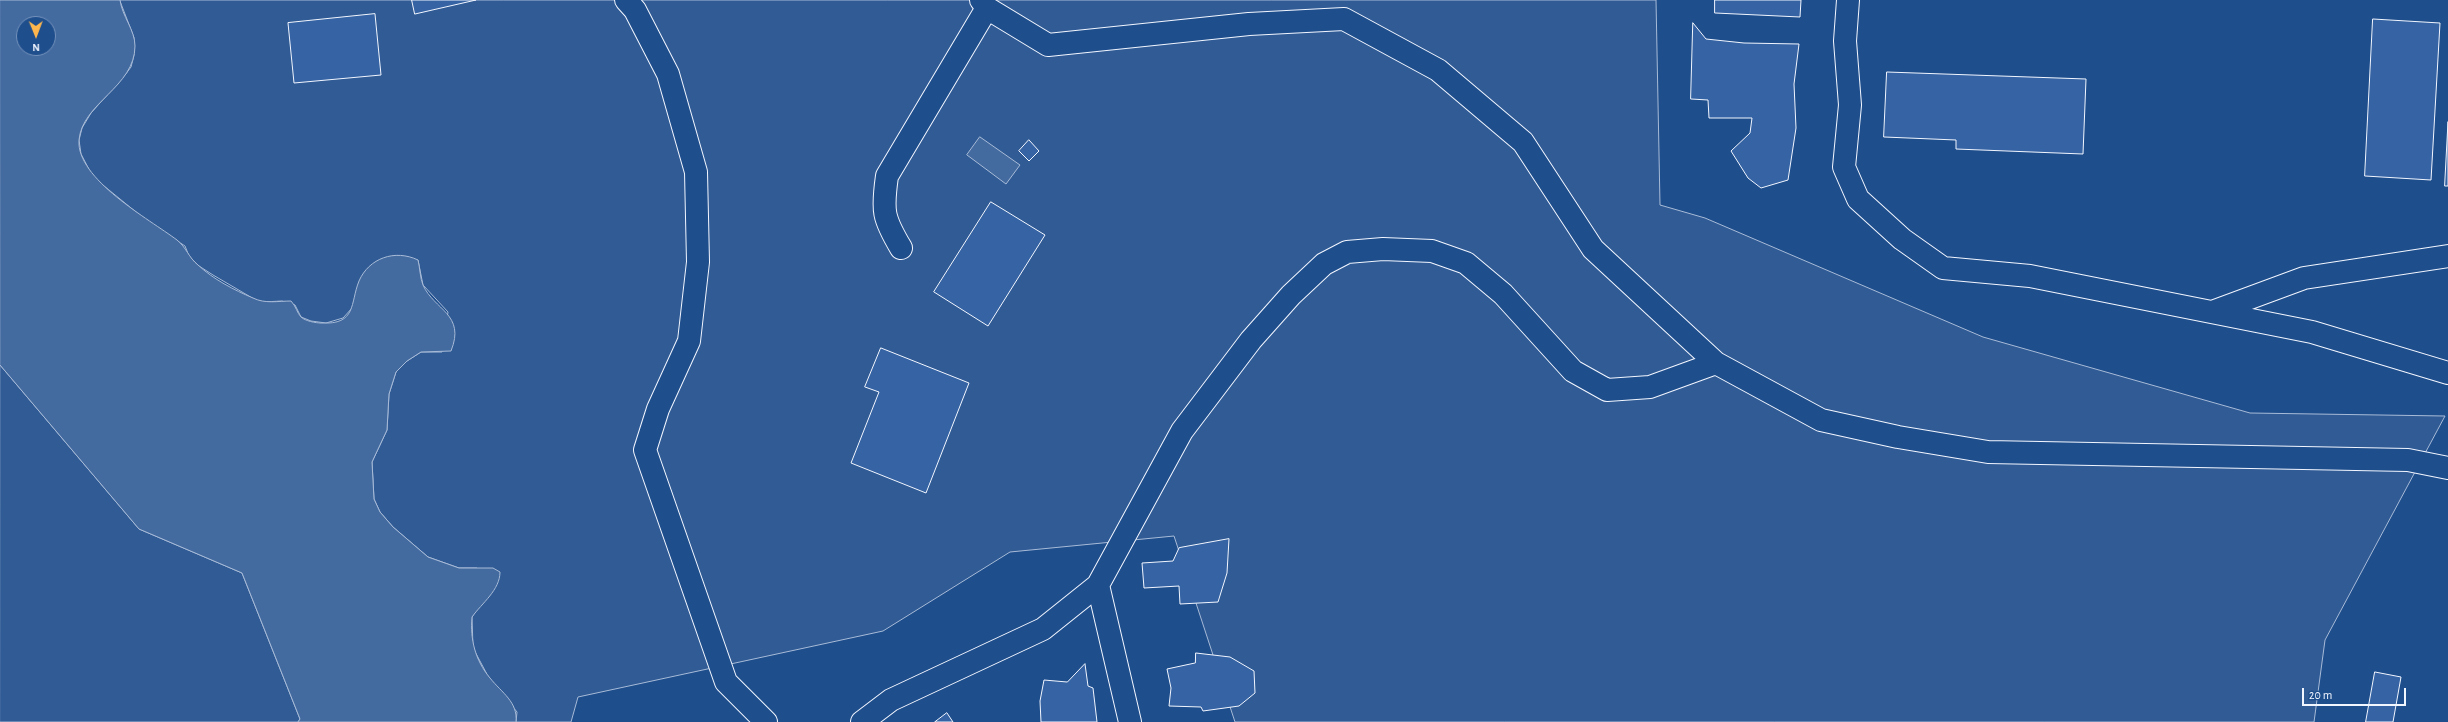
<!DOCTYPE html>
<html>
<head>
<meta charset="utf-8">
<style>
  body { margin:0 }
  #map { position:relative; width:2448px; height:722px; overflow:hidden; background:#1f4e8c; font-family:"Alegreya Sans",sans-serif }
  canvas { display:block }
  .north { position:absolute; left:16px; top:16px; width:40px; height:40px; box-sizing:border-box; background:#1f4e8c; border:1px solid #7391ba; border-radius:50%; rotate:179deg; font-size:11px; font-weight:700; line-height:16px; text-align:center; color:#f2f6ff }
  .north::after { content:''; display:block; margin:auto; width:14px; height:18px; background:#ffb74d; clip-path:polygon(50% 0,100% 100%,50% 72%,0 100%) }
  .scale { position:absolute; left:2302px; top:688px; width:104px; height:18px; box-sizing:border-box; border:2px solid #f2f6ff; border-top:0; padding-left:5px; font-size:12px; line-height:14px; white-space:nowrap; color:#f2f6ff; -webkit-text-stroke:3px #1f4e8c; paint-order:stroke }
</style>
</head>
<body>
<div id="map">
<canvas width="2448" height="722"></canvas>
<div class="north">N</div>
<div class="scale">20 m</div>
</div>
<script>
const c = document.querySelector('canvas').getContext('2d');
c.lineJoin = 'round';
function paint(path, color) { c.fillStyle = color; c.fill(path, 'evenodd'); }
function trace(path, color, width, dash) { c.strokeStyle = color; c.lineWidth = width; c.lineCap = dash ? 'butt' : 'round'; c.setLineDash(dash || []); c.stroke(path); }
const built = new Path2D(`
  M 120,0 L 1656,0 L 1660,205 L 1705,218 L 1983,337 L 2250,413 L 2445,416 L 2325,640 L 2314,722 L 1235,722 L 1174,536 L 1010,552 L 883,631 L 578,697 L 571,722 L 516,722 L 517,712 L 489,678 L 473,648 L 472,617 L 481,604 L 477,568 L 459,568 L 428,557 L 393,527 L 380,512 L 374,499 L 372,462 L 387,430 L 389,394 L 396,372 L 407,361 L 421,352 L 442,352 L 448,312 L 423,285 L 418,260 L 359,282 L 353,307 L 343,318 L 326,323 L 311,321 L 301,317 L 295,305 L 282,301 L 262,302 L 254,299 L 213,275 L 199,266 L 189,256 L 185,246 L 147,221 L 93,177 L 81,154 L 79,140 L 82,128 L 91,113 L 125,75 L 131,67 L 134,55 L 134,38 Z
  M 0,365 L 139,529 L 242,573 L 300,719 L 298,722 L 0,722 Z`);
paint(built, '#305b95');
trace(built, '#a8bbd7', 1);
const water = new Path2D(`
  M 0,0 L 120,0 C 122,16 135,30 135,46 C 135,87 82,103 79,140 C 76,179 149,219 177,240 C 186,247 189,258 198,265 C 213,279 234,290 253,298 C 265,304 278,301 291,301 C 296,306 297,313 301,317 C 305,321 316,323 321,323 C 357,325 350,303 359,281 C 369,258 395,249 418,260 C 420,268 420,278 423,285 C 434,310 466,314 451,351 L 421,352 L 407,361 L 396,372 L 389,394 L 387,430 L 372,462 L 374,499 L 380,512 L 393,527 L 428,557 L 459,568 L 493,568 L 500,572 C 500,590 482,603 472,617 C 470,639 475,660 490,678 C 502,693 518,702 516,722 L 298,722 L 300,719 L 242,573 L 139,529 L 0,365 ZM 24,24 L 48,24 L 48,48 L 24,48 Z
  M 980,137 L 1020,165 L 1006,184 L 967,155 Z`);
paint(water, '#446ba0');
trace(water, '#a8bbd7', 1);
const building = new Path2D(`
  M 412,0 L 476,0 L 415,14 Z
  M 1715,0 L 1801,0 L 1800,17 L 1715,13 Z
  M 375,14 L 381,75 L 294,83 L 288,23 Z
  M 2373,19 L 2440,23 L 2431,180 L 2365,176 Z
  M 1693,23 L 1706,39 L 1744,43 L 1799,44 L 1794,84 L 1796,128 L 1788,180 L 1761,188 L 1748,178 L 1731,151 L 1750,133 L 1752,118 L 1709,118 L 1708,100 L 1691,99 Z
  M 1887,72 L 2086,79 L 2083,154 L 1956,149 L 1956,140 L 1884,137 Z
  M 2448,122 L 2448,186 L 2445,186 Z
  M 1029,140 L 1039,151 L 1029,161 L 1019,151 Z
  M 991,202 L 1045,235 L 988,326 L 934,292 Z
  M 881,348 L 969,383 L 926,493 L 851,463 L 879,392 L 865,387 Z
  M 1229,539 L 1227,573 L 1218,602 L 1180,604 L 1179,586 L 1144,588 L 1142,563 L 1173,561 L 1179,548 Z
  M 1196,653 L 1230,657 L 1254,671 L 1255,693 L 1239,706 L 1203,711 L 1201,707 L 1169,706 L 1171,688 L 1167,669 L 1195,663 Z
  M 1085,664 L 1088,686 L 1093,688 L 1097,722 L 1041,722 L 1040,701 L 1044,680 L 1067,682 Z
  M 2375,672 L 2401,677 L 2393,722 L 2366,722 Z
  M 947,713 L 953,722 L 935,722 Z`);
paint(building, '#3563a3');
trace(building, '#f2f6ff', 1);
const minor = new Path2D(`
  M 626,0 L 635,10 L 668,74 L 696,172 L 698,262 L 689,341 L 658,409 L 645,450 L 726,682 L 766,722
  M 981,0 L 987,8 L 1048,45 L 1249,24 L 1344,19 L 1438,70 L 1523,142 L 1593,249 L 1716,363 L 1821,420 L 1898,437 L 1988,452 L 2408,460 L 2448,468
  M 1848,0 L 1845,41 L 1850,105 L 1844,167 L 1858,199 L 1902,239 L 1943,268 L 2030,276 L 2312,332 L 2448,373
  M 901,248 C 883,218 882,211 887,176 L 987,8
  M 2212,312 L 2304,278 L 2448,256
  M 1098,585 L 1130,722
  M 862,722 L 891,700 L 1043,629 L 1098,585 L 1182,431 L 1251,340 L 1291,295 L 1324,264 L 1347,252 L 1383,249 L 1432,251 L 1466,263 L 1503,294 L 1573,371 L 1607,390 L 1650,387 L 1716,363`);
trace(minor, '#f2f6ff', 24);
trace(minor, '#1f4e8c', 22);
</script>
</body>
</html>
